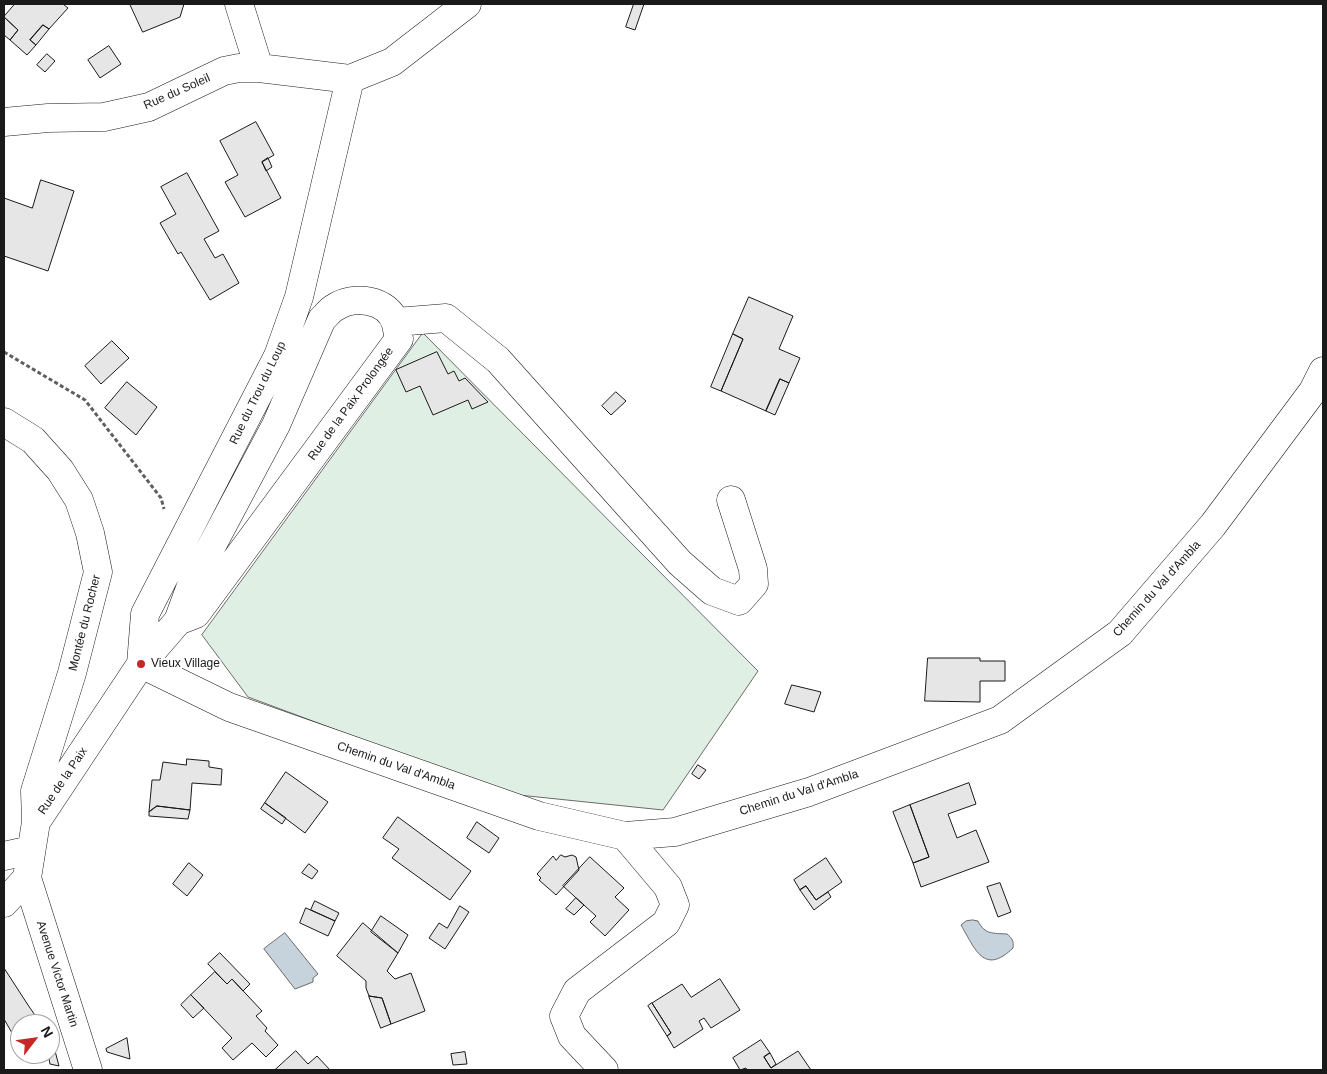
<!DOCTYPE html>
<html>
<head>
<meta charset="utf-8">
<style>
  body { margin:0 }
  #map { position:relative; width:1327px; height:1074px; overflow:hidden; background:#fff; font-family:Helvetica,sans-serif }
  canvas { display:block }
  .frame { position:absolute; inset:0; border:5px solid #1a1a1a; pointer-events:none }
  .north { position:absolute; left:10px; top:1014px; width:50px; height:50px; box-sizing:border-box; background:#fff; border:1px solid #a3a3a3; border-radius:50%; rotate:60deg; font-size:14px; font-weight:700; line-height:20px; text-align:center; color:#1a1a1a }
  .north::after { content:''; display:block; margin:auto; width:18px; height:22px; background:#c62828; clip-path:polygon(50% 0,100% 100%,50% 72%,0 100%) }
</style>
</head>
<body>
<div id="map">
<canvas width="1327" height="1074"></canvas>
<div class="frame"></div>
<div class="north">N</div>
</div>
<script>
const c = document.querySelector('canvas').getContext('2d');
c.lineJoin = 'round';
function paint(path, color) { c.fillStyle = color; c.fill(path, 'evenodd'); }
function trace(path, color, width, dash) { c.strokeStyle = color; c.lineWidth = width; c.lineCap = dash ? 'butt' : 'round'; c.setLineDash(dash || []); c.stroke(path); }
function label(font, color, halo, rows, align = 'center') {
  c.font = font + ' Helvetica,sans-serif'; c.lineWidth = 4; c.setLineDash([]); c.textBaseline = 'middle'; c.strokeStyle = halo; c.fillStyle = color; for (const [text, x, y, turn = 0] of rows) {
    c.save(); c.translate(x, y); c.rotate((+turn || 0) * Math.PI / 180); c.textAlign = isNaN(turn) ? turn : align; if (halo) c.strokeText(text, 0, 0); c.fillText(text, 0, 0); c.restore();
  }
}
const green = new Path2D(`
  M 423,333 L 758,671 L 663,810 L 509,794 L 248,697 L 202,635 Z`);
paint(green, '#e0efe3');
trace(green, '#6a6a6a', 1);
const water = new Path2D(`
  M 973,920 L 978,921 C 985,935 993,933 1007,934 C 1012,938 1014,941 1013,948 C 984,976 975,949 961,925 L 966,921 Z
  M 285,933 L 318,974 L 313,978 L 313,982 L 295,989 L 264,949 Z`);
paint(water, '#c6d2dc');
trace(water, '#6a6a6a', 1);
const building = new Path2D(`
  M 15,4 L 63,4 L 68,8 L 49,29 L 43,25 L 30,40 L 36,45 L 27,55 L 10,40 L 18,30 L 4,17 Z
  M 130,4 L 184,4 L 180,17 L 143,32 Z
  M 634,4 L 644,4 L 635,30 L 626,27 Z
  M 4,17 L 18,30 L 10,40 L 4,35 Z
  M 43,25 L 49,29 L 36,45 L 30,40 Z
  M 109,46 L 121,64 L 100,78 L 88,60 Z
  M 47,54 L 55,61 L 45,72 L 37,65 Z
  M 256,122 L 274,155 L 262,162 L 281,198 L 245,217 L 225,182 L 238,175 L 220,141 Z
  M 268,158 L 272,167 L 266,171 L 262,162 Z
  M 187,173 L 219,231 L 204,239 L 215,258 L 223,254 L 239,283 L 210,300 L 181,252 L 178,254 L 160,223 L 176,214 L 161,187 Z
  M 41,180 L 74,191 L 48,271 L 4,256 L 4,198 L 32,208 Z
  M 749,297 L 793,316 L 779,349 L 800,358 L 789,383 L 780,379 L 766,411 L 721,391 L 743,339 L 733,334 Z
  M 733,334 L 743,339 L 721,391 L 711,387 Z
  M 112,341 L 129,358 L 101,384 L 85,366 Z
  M 437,352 L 448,374 L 454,371 L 459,381 L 465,378 L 488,402 L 472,409 L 468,400 L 433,415 L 420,386 L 406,392 L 396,370 Z
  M 780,379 L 789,383 L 775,415 L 766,411 Z
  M 127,382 L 157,407 L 136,435 L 105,408 Z
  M 616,392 L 626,401 L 611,415 L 602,406 Z
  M 928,658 L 980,658 L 980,661 L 1005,661 L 1005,681 L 980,681 L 980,702 L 925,701 Z
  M 792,685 L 821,692 L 814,712 L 785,704 Z
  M 187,759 L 209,761 L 209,767 L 222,769 L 221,785 L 192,783 L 190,810 L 157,806 L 149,812 L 152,780 L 160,780 L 163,762 L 186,765 Z
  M 698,765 L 706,770 L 699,779 L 692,774 Z
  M 286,772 L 328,802 L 305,833 L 265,803 Z
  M 969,783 L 976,804 L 948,814 L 957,838 L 976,830 L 989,862 L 921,887 L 913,863 L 929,857 L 910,805 Z
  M 265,803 L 286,818 L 282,824 L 261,809 Z
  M 910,805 L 929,857 L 913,863 L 893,812 Z
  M 157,806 L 190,810 L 188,819 L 149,816 L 149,812 Z
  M 398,817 L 471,871 L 450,900 L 392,858 L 399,849 L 383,838 Z
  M 477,822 L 499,838 L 489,853 L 467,838 Z
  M 561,855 L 565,857 L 572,855 L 576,857 L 579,870 L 556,895 L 539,880 L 541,878 L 537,874 L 553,856 L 556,860 Z
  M 590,857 L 624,888 L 615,897 L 629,910 L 605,936 L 590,922 L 596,916 L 563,886 Z
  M 826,858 L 842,882 L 816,900 L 806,886 L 800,890 L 794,880 Z
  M 189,863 L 203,875 L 187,896 L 173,884 Z
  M 309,864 L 318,871 L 312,879 L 302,873 Z
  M 1000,883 L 1011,912 L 998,917 L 987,887 Z
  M 806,886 L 816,900 L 828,892 L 831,897 L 814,910 L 800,890 Z
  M 576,898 L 584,905 L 574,915 L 566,909 Z
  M 315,901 L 339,913 L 335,921 L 311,910 Z
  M 460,906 L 469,912 L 445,949 L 429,938 L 439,923 L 447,928 Z
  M 306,908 L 335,921 L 328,936 L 300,923 Z
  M 381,916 L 408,935 L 398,953 L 371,932 Z
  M 363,923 L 398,953 L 387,971 L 395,979 L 411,973 L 425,1011 L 391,1024 L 382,998 L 369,996 L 366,988 L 366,981 L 337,956 Z
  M 220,953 L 250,984 L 243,991 L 232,979 L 227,984 L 208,964 Z
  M 4,968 L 28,1005 L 41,1024 L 20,1024 L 20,1033 L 18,1029 L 12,1033 L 4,1019 Z
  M 215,972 L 227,984 L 232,979 L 262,1011 L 256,1016 L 267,1028 L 265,1031 L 278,1045 L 266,1057 L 252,1043 L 233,1060 L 222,1048 L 232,1038 L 191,995 Z
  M 720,979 L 740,1010 L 711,1028 L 704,1018 L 699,1021 L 703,1029 L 674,1048 L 667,1036 L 671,1033 L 652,1003 L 682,984 L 691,997 Z
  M 191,995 L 204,1008 L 193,1018 L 181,1005 Z
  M 369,996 L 382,998 L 391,1024 L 381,1028 Z
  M 652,1003 L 671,1033 L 667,1036 L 648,1006 Z
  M 127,1038 L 130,1059 L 107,1052 L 106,1049 Z
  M 761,1040 L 770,1053 L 764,1057 L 771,1068 L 798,1051 L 811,1070 L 747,1070 L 746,1068 L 740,1070 L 733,1058 Z
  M 50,1047 L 54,1047 L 59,1066 L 50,1064 L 48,1054 L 50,1054 Z
  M 296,1051 L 308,1064 L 317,1056 L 330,1070 L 275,1070 Z
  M 465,1052 L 467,1064 L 453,1065 L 451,1054 Z
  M 770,1053 L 776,1064 L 771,1068 L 764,1057 Z`);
paint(building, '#e6e6e6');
trace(building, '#1a1a1a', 1);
const minor = new Path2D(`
  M 239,4 L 259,68
  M 4,122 L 48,118 L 104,117 L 149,107 L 224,71 L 239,68 L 259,68 L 350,79 L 392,62 L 467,4
  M 396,322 L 446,318 L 498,360 L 680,563 L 712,591 L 739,601 L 754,584 L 753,569 L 731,500
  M 4,422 L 33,440 L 60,470 L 79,500 L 90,533 L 98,572 L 72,673 L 35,791 L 36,822
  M 141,664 L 229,707 L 539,816 L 625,836 L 675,832 L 809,792 L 1000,720 L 1120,633 L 1213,525 L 1313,391 L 1323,371
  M 141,664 L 145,614 L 278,356 L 299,297 L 350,79
  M 4,856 L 31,850
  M 27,878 L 88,1070
  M 4,903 L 27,878 L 36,822 L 141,664 L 178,621 L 192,583 L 276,425 L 322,319 C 326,316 329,311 334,308 C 353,295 388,298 396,324 C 397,329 398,335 399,339 L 196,614 L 178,621
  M 604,1070 L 572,1036 L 564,1016 L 577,991 L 666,923 L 675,905 L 668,887 L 625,836`);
trace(minor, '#1a1a1a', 29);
trace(new Path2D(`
  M 4,352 L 85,400 L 161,498 L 164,509`), '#5f5f5f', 3, [4, 2.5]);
trace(minor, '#fff', 28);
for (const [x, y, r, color] of [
  [141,664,5,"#c62828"]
]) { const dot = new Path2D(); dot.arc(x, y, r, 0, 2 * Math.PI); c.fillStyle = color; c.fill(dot); trace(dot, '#fff', 2); }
label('12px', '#1a1a1a', '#fff', [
  ["Rue du Soleil",177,92,-24],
  ["Rue du Trou du Loup",258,393,-64],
  ["Rue de la Paix Prolongée",351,404,-54],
  ["Chemin du Val d'Ambla",1157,589,-48],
  ["Montée du Rocher",85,623,-76],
  ["Chemin du Val d'Ambla",396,766,19],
  ["Rue de la Paix",63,781,-56],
  ["Chemin du Val d'Ambla",799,793,-18],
  ["Avenue Victor Martin",57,974,72]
]);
label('12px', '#1a1a1a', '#fff', [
  ["Vieux Village",151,664]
], 'left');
</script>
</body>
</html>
